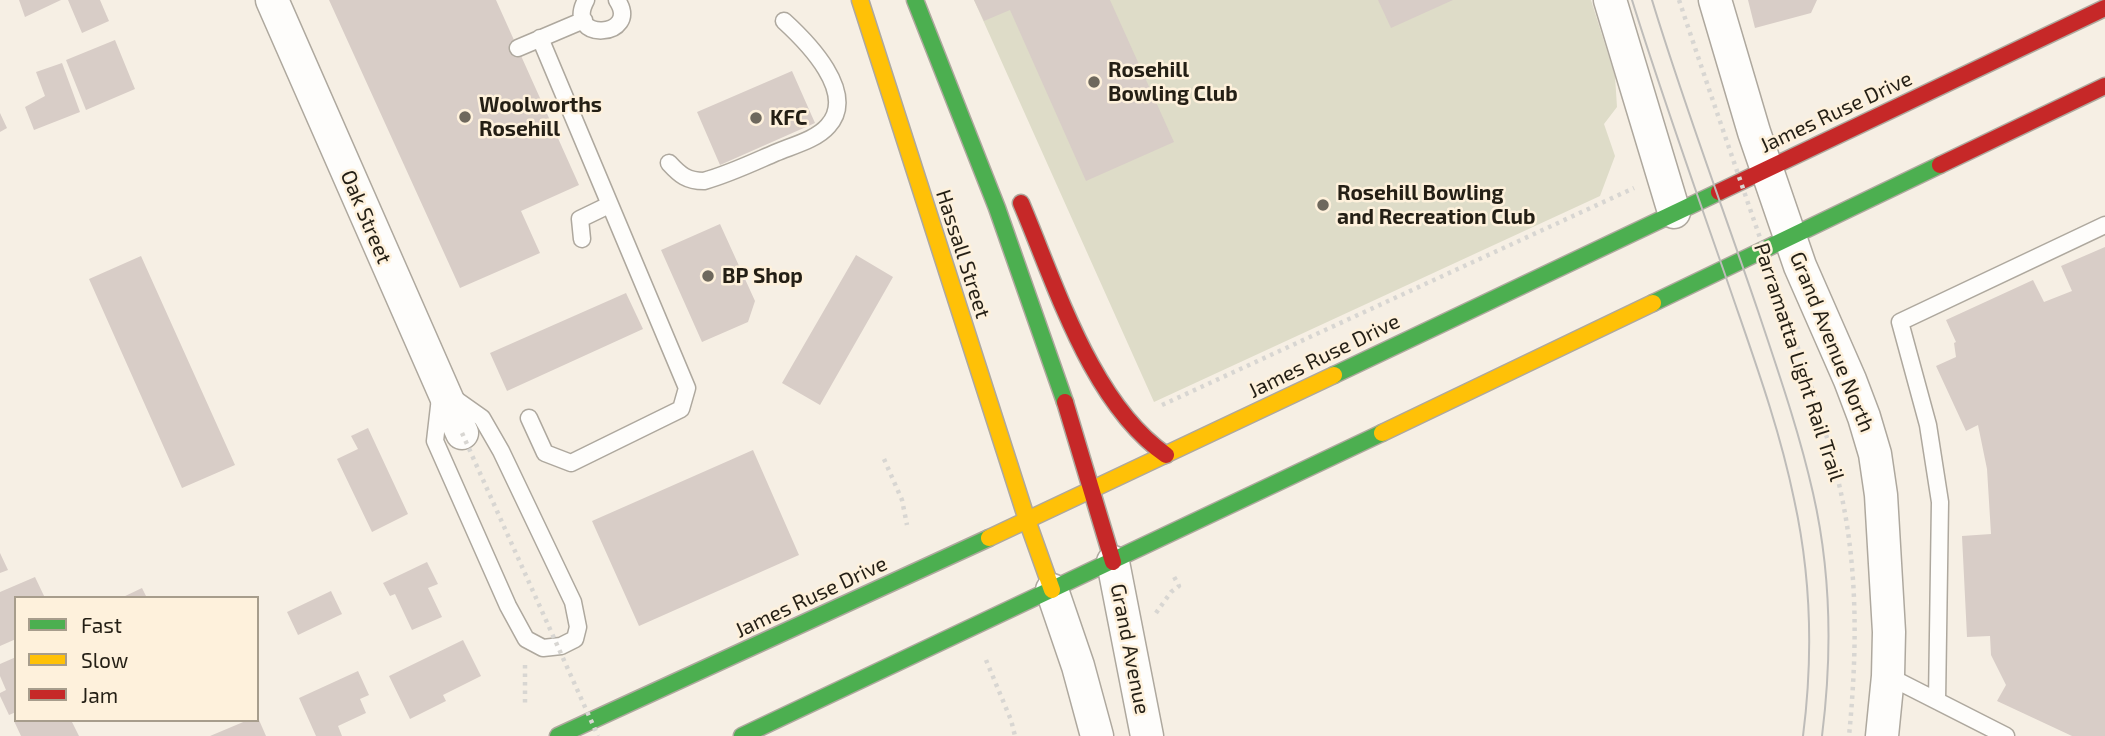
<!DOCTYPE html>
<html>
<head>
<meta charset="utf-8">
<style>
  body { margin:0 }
  #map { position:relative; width:2105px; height:736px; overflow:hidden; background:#f6efe4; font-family:"Exo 2",sans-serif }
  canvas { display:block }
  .legend { position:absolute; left:14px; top:596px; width:245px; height:126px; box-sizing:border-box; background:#fef1dc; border:2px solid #a79d8c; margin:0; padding:9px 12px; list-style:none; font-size:21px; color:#241f15 }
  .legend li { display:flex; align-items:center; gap:14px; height:35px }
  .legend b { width:35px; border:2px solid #a79d8c }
</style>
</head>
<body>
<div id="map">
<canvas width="2105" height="736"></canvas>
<ul class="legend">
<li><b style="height:9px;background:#4caf50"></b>Fast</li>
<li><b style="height:9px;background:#ffc107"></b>Slow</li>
<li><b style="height:9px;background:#c62828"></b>Jam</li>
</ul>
</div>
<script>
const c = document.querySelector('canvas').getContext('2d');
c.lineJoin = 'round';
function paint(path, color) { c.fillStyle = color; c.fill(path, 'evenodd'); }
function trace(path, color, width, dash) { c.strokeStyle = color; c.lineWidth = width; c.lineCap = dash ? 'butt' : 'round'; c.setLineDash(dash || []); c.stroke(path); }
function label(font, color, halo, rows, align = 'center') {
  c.font = font + ' "Exo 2",sans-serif'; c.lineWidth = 5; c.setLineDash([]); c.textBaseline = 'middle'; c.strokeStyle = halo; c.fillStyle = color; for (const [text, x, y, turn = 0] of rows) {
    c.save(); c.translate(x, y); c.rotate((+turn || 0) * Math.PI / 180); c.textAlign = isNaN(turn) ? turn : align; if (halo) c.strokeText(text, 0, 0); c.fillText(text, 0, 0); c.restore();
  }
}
paint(new Path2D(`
  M 974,0 L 1591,0 L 1615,76 L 1617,107 L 1604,124 L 1615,156 L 1600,196 L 1154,402 Z`), '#dedcc8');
paint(new Path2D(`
  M 19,0 L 61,0 L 25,17 Z
  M 68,0 L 100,0 L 109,21 L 82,33 Z
  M 329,0 L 496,0 L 579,185 L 521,211 L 540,253 L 460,288 Z
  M 974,0 L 1110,0 L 1174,142 L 1086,181 L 1010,10 L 984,21 Z
  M 1378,0 L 1453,0 L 1391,28 Z
  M 1748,0 L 1817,0 L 1811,13 L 1755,28 Z
  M 115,40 L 135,89 L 86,110 L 66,60 Z
  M 62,63 L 80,112 L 34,130 L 25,107 L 45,96 L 36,72 Z
  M 792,71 L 815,123 L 720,165 L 697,112 Z
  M 0,113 L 7,128 L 0,132 Z
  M 720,224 L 755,301 L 748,322 L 702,342 L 661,250 Z
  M 2105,247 L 2105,736 L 2072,736 L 1997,701 L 2006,685 L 1991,655 L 1990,636 L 1967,637 L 1962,536 L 1991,534 L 1987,469 L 1978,425 L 1966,431 L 1936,366 L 1956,357 L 1954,343 L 1956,342 L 1946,320 L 2033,280 L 2044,302 L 2072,291 L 2061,266 Z
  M 856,255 L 893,277 L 820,405 L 782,383 Z
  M 141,256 L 235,465 L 182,488 L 89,279 Z
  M 626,293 L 643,329 L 507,391 L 490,353 Z
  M 368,428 L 408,514 L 372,532 L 337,459 L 358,449 L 351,436 Z
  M 753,450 L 799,555 L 639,626 L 592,521 Z
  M 0,553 L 8,570 L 0,573 Z
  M 427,562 L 438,584 L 428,588 L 442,617 L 412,630 L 395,594 L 390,596 L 383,583 Z
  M 35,577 L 45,598 L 16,598 L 16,639 L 0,646 L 0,592 Z
  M 142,588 L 147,598 L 121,598 Z
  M 331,591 L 342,614 L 298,635 L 287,612 Z
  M 463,640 L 481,676 L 443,695 L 446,701 L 410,719 L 389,676 Z
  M 16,657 L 16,712 L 9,715 L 0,696 L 0,693 L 6,690 L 0,676 L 0,664 Z
  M 358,671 L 369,695 L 360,699 L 366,713 L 338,726 L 342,736 L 316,736 L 299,698 Z
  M 16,720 L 71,720 L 79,736 L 21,736 L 14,721 Z
  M 248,720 L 259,720 L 266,736 L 210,736 Z`), '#d8cdc7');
const lane = new Path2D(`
  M 586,0 C 563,43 642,38 617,0
  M 518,48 L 584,20
  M 669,163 C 680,175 687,181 704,181 C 729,174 752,163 775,153 C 791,146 816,140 828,126 C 858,93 807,42 784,21
  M 582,239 L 580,219 L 609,205
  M 441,389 L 482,418 L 501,451 L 573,602 L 578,627 L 575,639 L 561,646 L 543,648 L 526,639 L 508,606 L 435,441 Z
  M 529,418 L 545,453 L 571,463 L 681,409 L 687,388 L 540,38
  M 1888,676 L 2006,736
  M 1937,701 L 1940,502 L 1928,425 L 1900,322 L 2105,225`);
const street = new Path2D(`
  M 272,0 L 462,433
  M 1610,0 L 1674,212
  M 1715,0 L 1754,132 L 1800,266 L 1850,380 L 1864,417 L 1875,454 L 1881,495 L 1889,632 L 1888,676 L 1882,736
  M 1113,562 L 1147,736
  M 1052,590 L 1078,666 L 1097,736`);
const fast = new Path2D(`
  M 915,0 L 997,208 L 1065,402
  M 1653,303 L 1940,165
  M 1334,375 L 1719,192
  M 558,736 L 989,538
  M 742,736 L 1382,433`);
const slow = new Path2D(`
  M 860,0 L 1027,520 L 1052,590
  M 1382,433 L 1653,303
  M 989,538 L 1334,375`);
const jam = new Path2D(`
  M 1940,165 L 2105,86
  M 1719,192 L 2105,8
  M 1021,203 C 1056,285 1091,403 1166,455
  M 1065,402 L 1113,562`);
trace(lane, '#aea89e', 19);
trace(street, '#aea89e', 35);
trace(fast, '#aea89e', 19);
trace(slow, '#aea89e', 19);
trace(jam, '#aea89e', 19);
trace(new Path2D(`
  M 1162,405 L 1634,188
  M 884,459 L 902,500 L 907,525
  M 1156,613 L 1171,592 L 1179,586 L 1172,573
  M 986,660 L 1011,720 L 1015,736
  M 525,665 L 525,703`), '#d8d6d2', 4.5, [3.5, 5]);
trace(lane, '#fefdfb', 16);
trace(street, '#fefdfb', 32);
trace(fast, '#4caf50', 16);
trace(slow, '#ffc107', 16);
trace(jam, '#c62828', 16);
trace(new Path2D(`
  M 1632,0 C 1662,96 1696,191 1729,286 C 1753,356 1779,426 1794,499 C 1811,576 1813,658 1803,736
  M 1652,0 C 1684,105 1723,208 1758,311 C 1778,371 1799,431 1813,493 C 1831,572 1832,657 1822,736`), '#bebcb9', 2);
trace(new Path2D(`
  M 1679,0 C 1712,99 1746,197 1780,296 C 1805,369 1833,443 1846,519 C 1858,591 1856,664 1849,736
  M 462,433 L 598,736`), '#d8d6d2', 4.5, [3.5, 5]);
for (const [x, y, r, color] of [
  [1094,82,7,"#6e685d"],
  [465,117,7,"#6e685d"],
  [756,118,7,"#6e685d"],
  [1323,205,7,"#6e685d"],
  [708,276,7,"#6e685d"]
]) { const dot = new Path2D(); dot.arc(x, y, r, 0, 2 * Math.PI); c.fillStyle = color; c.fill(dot); trace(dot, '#fef1dc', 2.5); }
label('bold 21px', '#241f15', '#fef1dc', [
  ["Rosehill",1108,70],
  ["Bowling Club",1108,94],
  ["Woolworths",479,105],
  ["Rosehill",479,129],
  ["KFC",770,118],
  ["Rosehill Bowling",1337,193],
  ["and Recreation Club",1337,217],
  ["BP Shop",722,276]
], 'left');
label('21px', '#241f15', '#fef1dc', [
  ["James Ruse Drive",1836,112,-25],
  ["Oak Street",366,217,67],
  ["Hassall Street",963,254,72],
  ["Grand Avenue North",1832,342,68],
  ["James Ruse Drive",1324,356,-26],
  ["Parramatta Light Rail Trail",1799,362,72],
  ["James Ruse Drive",811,597,-25],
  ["Grand Avenue",1130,649,79]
]);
</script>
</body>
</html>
